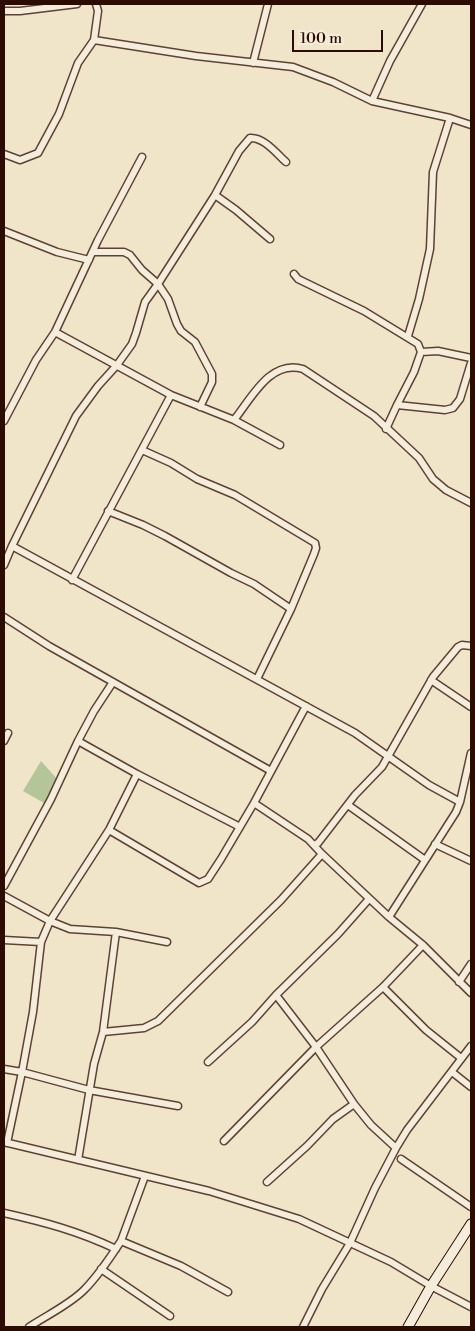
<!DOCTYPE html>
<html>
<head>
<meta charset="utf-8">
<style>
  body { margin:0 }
  #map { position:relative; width:475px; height:1331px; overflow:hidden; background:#f0e4c9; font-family:"Libre Bodoni",serif }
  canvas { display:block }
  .frame { position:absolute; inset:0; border:5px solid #2c0c00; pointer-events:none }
  .scale { position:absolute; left:292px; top:30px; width:91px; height:22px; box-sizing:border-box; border:2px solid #2c0c00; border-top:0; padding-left:6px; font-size:15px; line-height:18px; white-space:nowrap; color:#2c0c00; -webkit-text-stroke:4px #f5eddc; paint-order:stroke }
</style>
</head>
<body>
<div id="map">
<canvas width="475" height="1331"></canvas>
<div class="frame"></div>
<div class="scale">100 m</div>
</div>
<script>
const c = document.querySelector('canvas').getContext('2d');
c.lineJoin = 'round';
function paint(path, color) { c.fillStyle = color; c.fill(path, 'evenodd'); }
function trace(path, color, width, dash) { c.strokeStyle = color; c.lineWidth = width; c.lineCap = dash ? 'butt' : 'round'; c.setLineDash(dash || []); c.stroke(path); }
paint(new Path2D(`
  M 41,761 L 58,780 L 44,803 L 23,791 Z`), '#b5c59a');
const minor = new Path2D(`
  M 4,11 L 20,11 L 77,4
  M 94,40 L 98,11 L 96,4
  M 253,63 L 268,4
  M 372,101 L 390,61 L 422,4
  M 4,154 L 20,160 L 38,153 L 59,114 L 78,63 L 94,40 L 196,56 L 293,67 L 333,82 L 372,101 L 450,118 L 471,125
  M 215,195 L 236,210 L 270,239
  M 4,231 L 57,252 L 89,260
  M 93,252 L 124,252 L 130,255 L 142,270 L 158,284 L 215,195 L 239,151 L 250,138 C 264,137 277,154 286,162
  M 294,274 L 298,279 L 364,311 L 418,344 L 421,352 L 414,372 L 397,405
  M 55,332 L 171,395 L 234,420 C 251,399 270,359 303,369 L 374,416 L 419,458 L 433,479 L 446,490 L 471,503
  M 408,336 L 419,299 L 430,249 L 433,172 L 450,118
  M 421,352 L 438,351 L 471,358
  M 234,420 L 280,445
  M 4,421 L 36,360 L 55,332 L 98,240 L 142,157
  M 386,429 L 397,405 L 445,410 L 453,408 L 460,399 L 471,363
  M 142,450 L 171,463 L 197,479 L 235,495 L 315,543 L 316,548 L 314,554 L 291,609
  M 108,511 L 143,525 L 165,536 L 231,573 L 254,584 L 291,609 L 257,679
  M 12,546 L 355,733 L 429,785 L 460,802 L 456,812 L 389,917 L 322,854 L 281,900 L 158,1021 L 144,1028 L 103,1032
  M 4,565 L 12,546 L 76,416 L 98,386 L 117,365 L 132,344 L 136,333 L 145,302 L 158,284 L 168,299 L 177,324 L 181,331 L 195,342 L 212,374 L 212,382 L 200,407
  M 72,580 L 171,395
  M 4,617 L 49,646 L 271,771
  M 431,680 L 471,707
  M 4,741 L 8,733
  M 78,741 L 94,711 L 113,682
  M 460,802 L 471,753
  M 254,803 L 308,839 L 322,854
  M 348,805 L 425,860
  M 109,830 L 199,883 L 208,879 L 221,859 L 254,803 L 306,706
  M 435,844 L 471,861
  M 314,845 L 318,843 L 355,795 L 382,767 L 433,677 L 458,647 L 462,645 L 471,646
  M 4,886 L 51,799 L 78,741 L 137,774
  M 4,896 L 50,921 L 109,830 L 137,774 L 240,827
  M 389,917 L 423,945 L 471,993
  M 4,940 L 41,942
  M 459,982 L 471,964
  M 383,987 L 426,1030 L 461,1058
  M 276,995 L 316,1047 L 383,987 L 423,945
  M 208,1062 L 252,1022 L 276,995 L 338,934 L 369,899
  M 4,1069 L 22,1072 L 33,1012 L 41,942 L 50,921 L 70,929 L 116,932
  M 452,1072 L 471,1087
  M 224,1141 L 316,1047 L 354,1104 L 333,1119 L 307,1146 L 267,1182
  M 4,1142 L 209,1191 L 299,1219 L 391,1262 L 431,1286 L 471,1307
  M 7,1143 L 22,1072 L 89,1090 L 178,1106
  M 396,1148 L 407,1130 L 471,1046
  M 401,1159 L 471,1207
  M 78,1160 L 94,1064 L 103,1032 L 116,932 L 167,942
  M 4,1213 C 44,1222 78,1231 116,1249
  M 121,1241 L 145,1176
  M 101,1269 L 170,1316
  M 29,1327 C 47,1315 69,1305 84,1290 C 98,1276 110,1258 121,1241 L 181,1266 L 228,1292
  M 303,1327 L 322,1289 L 350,1243 L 375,1188 L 396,1148 L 371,1125 L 354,1104`);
const secondary = new Path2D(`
  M 408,1327 L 431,1286 L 471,1224`);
trace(minor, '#5d4232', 9);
trace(secondary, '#2c0c00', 11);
trace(minor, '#f5eddc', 6);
trace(secondary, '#f5eddc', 9);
</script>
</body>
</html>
